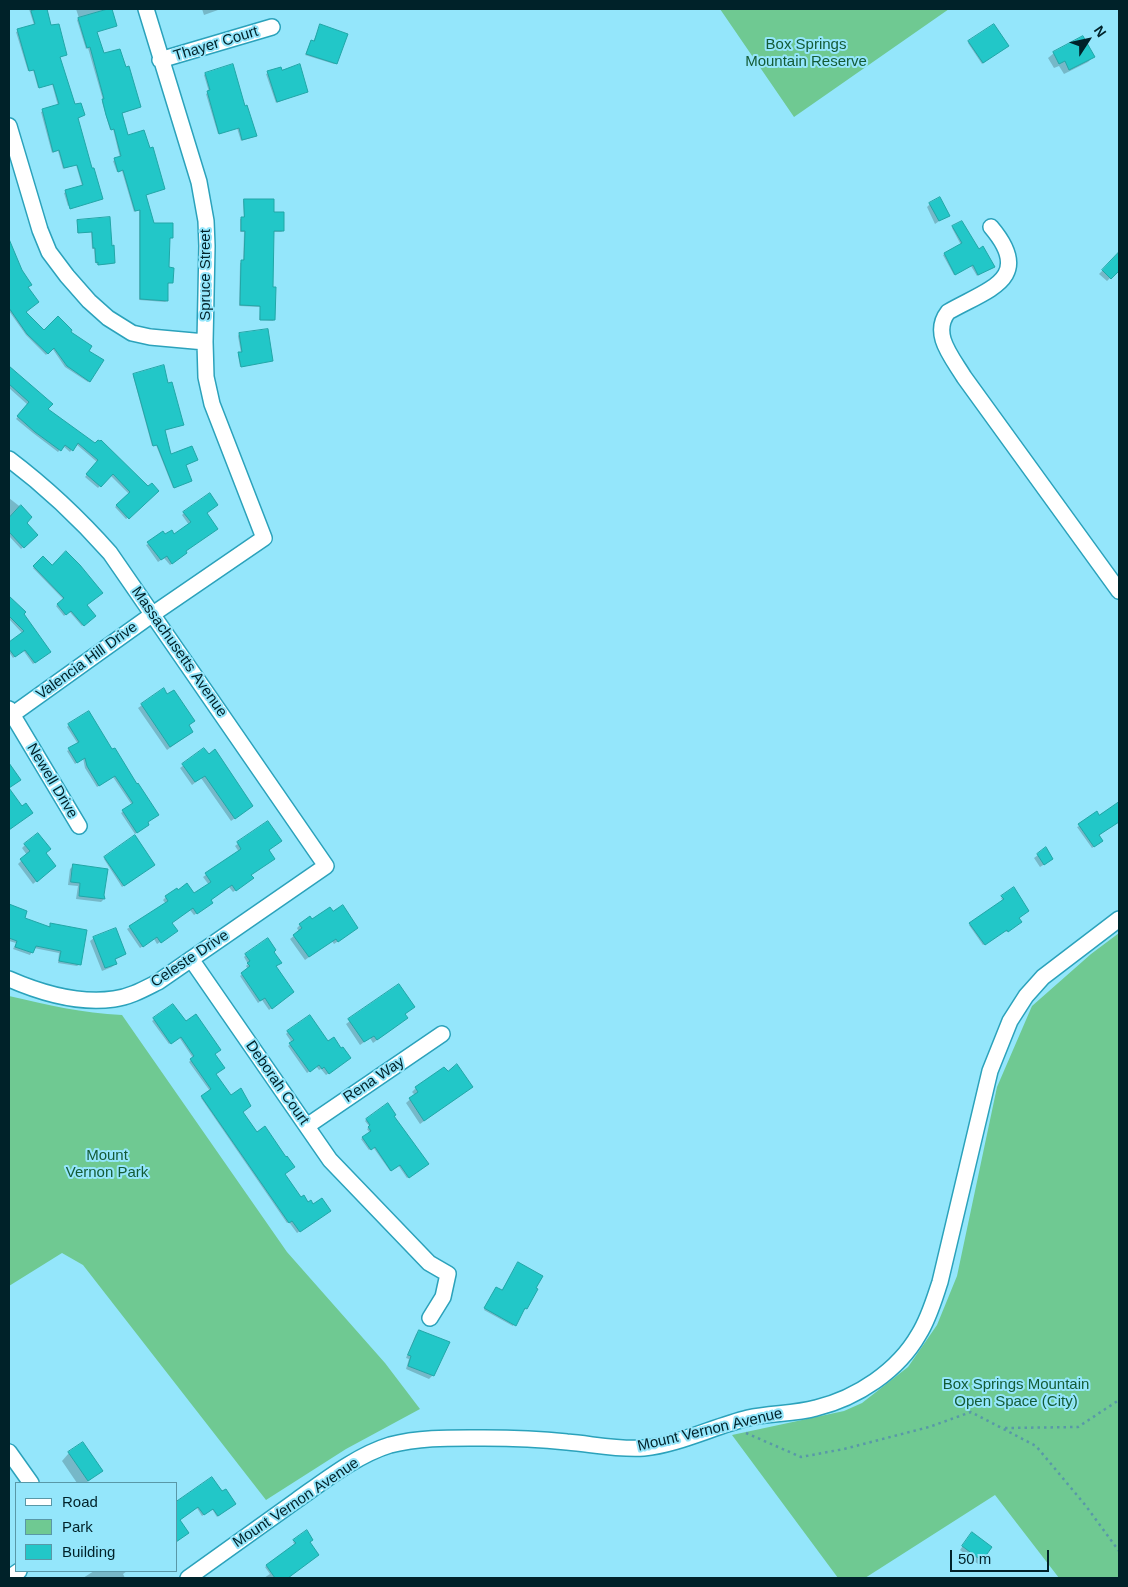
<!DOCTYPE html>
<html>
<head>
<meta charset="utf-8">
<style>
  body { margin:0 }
  #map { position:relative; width:1128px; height:1587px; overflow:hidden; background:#94e6fb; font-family:Arial,sans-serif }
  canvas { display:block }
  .frame { position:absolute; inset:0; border:10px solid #002229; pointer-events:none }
  .legend { position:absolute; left:15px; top:1482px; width:162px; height:90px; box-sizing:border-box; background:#94e6fb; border:1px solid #5998a7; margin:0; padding:6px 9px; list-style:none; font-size:15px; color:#002229 }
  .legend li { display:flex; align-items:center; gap:10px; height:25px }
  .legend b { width:25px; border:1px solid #5998a7 }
  .north { position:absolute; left:1063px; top:15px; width:50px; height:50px; -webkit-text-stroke:4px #94e6fb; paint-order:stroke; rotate:55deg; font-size:14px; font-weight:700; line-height:20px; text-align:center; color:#002229 }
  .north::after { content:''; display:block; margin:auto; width:18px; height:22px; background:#002229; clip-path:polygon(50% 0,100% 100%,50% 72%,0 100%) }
  .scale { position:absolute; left:950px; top:1550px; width:99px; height:22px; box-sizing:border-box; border:2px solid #002229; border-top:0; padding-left:6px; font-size:15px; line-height:18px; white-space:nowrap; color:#002229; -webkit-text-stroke:4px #94e6fb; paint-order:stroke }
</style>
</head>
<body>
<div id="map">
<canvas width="1128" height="1587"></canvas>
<div class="frame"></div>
<ul class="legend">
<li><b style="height:6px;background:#fff"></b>Road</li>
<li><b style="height:14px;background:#6fc992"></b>Park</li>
<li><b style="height:14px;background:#22c7c8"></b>Building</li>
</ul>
<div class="north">N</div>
<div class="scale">50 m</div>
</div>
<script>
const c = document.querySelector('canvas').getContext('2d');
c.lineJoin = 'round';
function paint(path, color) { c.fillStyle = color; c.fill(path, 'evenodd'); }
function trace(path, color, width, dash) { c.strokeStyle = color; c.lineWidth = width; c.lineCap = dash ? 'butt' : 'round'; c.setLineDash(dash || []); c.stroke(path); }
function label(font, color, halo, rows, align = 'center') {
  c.font = font + ' Arial,sans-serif'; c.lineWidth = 4; c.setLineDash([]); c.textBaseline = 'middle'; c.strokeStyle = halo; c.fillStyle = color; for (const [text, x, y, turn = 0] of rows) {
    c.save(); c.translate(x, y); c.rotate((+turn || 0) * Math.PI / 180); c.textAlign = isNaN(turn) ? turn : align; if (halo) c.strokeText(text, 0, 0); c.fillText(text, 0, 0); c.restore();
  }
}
paint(new Path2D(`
  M 720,9 L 949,9 L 794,117 Z
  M 1119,933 L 1119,1578 L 1059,1578 L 995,1495 L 865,1578 L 838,1578 L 732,1435 L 844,1411 L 862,1403 L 908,1367 L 937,1325 L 957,1276 L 997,1087 L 1032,1006 L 1091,954 Z
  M 9,996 C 48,1005 82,1013 122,1015 L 287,1252 L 385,1363 L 420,1409 L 346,1449 L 266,1500 L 83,1265 L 62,1253 L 9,1286 Z`), '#6fc992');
paint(new Path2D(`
  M 29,9 L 45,9 L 51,27 L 66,54 L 59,58 L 74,106 L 84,115 L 77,119 L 91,170 L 93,169 L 71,205 L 68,206 L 64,193 L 82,186 L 76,165 L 63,169 L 58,151 L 52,153 L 41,112 L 58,106 L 52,84 L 38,88 L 33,70 L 28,71 L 16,32 L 34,25 Z
  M 76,9 L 111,9 L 116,25 L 96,32 L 103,55 L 140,107 L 121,114 L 127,136 L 164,189 L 144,195 L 153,224 L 172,237 L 168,238 L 168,269 L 172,282 L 167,284 L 167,301 L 165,302 L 139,300 L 139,210 L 134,212 L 122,171 L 117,172 L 113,161 L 120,158 L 113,129 L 110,130 L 102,102 L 103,100 L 88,48 L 86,49 L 77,20 L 79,18 Z
  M 202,9 L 218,9 L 218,10 L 204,15 Z
  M 320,25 L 336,63 L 334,64 L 305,55 L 310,43 L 313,42 Z
  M 969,42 L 1006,47 L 982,64 L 968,43 Z
  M 1054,53 L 1093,57 L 1088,62 L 1064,74 L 1059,66 L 1054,68 L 1048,58 Z
  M 280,68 L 306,92 L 276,103 L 266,74 Z
  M 205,74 L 254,137 L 241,141 L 237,128 L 218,134 L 206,94 L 209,92 L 204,75 Z
  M 245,200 L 273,214 L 283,231 L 281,232 L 273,232 L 272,288 L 274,320 L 273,321 L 259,320 L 260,307 L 239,306 L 240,263 L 243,262 L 244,232 L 240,232 L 240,219 L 244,218 L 243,201 Z
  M 930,204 L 948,215 L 935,224 L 927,207 Z
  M 109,219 L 114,263 L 112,264 L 97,265 L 97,263 L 95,263 L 94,249 L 92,249 L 91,232 L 77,233 L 77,223 L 78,221 Z
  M 953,227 L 978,250 L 992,268 L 977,276 L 971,266 L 954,275 L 943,255 L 961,245 L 952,228 Z
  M 1116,257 L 1119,260 L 1119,269 L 1107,281 L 1099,274 Z
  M 24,275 L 27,287 L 24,312 L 44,332 L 69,332 L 88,351 L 89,381 L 88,382 L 65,367 L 52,348 L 46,355 L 26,335 L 9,311 L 9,286 Z
  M 239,334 L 272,360 L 240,367 L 238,355 L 241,353 L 238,336 Z
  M 9,367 L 51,404 L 46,409 L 148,488 L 158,491 L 126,519 L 115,507 L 129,494 L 110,475 L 98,488 L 85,477 L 97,462 L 76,444 L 70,452 L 63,446 L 58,452 L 33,433 L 16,419 L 28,405 L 9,388 Z
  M 134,375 L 167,385 L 182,425 L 164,431 L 170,456 L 197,460 L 185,466 L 189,482 L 173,488 L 156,445 L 152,446 L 133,376 Z
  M 9,498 L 23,509 L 25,523 L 36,535 L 21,549 L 9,536 Z
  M 184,513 L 206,514 L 184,555 L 170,565 L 164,558 L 158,562 L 146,545 L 165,536 L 174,536 L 189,525 L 182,515 Z
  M 43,558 L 94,615 L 82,626 L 69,611 L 64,616 L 56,606 L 64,600 L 33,568 Z
  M 9,597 L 24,612 L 22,614 L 48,654 L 33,664 L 23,650 L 13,658 L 9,652 L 9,644 L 23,634 L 9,619 Z
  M 163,690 L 193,721 L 188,726 L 188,735 L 167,750 L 138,708 Z
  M 69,725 L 112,751 L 147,823 L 146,827 L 135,834 L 121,813 L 132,805 L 113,777 L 97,787 L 85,768 L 83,758 L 75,764 L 67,751 L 78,744 L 67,727 Z
  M 204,750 L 248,809 L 231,821 L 201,778 L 192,785 L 180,768 Z
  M 1119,802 L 1119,821 L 1098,836 L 1099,843 L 1092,848 L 1077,827 L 1099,817 Z
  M 267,822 L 268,850 L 250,875 L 249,881 L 233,892 L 229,887 L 209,901 L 208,906 L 194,915 L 190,910 L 171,923 L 174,933 L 157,944 L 154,939 L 140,948 L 127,929 L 130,927 L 166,904 L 163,900 L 166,897 L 194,895 L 209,885 L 203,877 L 239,852 L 235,846 Z
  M 25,845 L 51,869 L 33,884 L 18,864 L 27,855 L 22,848 Z
  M 1038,855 L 1048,862 L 1040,867 L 1034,858 Z
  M 105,858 L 152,866 L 122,887 L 104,859 Z
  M 73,866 L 102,895 L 104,899 L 101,902 L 76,899 L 78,886 L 68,885 L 70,869 Z
  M 1013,889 L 1019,923 L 1006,932 L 1005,930 L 983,945 L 969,925 L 1003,901 L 1001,898 Z
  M 10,909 L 23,919 L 48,927 L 51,924 L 80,964 L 77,966 L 58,963 L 59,953 L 34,948 L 30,955 L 13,949 L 16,943 L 9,941 L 9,914 Z
  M 312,921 L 353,931 L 334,944 L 332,941 L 305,960 L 290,939 L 299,932 L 297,928 L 300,925 Z
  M 94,938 L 125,954 L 121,957 L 114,960 L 116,963 L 112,967 L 102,971 L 90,941 Z
  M 272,952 L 278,965 L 275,967 L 290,994 L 269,1010 L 262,1000 L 258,1003 L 240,976 L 248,969 L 246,966 L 248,964 L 244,957 L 246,955 Z
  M 399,986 L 413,1007 L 404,1015 L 407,1018 L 373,1043 L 370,1038 L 360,1045 L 346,1024 Z
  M 173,1006 L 214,1054 L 215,1074 L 301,1198 L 308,1204 L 328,1212 L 297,1233 L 289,1222 L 287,1223 L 201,1098 L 210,1091 L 189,1062 L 193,1058 L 179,1037 L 169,1044 L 152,1021 Z
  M 288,1032 L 328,1042 L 348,1060 L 326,1075 L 321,1069 L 319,1070 L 316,1066 L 307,1073 L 288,1046 L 292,1043 L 286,1034 Z
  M 472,1087 L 420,1124 L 406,1103 L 415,1095 L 412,1092 L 416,1088 Z
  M 393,1116 L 426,1165 L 407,1178 L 398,1165 L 390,1171 L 373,1147 L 369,1150 L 361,1139 L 370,1133 L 367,1129 L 370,1127 L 365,1121 L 366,1120 Z
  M 495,1290 L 526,1308 L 525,1310 L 523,1309 L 513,1326 L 484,1310 Z
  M 420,1331 L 433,1375 L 429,1379 L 406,1369 L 409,1359 L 406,1358 L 416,1334 Z
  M 69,1453 L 101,1471 L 86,1483 L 77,1483 L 62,1461 Z
  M 212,1478 L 233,1505 L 217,1517 L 212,1509 L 202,1516 L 197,1508 L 179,1520 L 176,1541 L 176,1502 Z
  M 969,1537 L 981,1560 L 978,1564 L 960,1550 Z
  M 294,1541 L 309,1543 L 316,1556 L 286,1578 L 264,1578 L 270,1574 L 265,1567 L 295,1545 L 293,1542 Z
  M 94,1571 L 127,1571 L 123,1574 L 125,1578 L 83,1578 Z`), '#0003');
const building = new Path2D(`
  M 38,9 L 47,9 L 51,25 L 59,24 L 67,55 L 60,57 L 75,104 L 81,103 L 85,115 L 78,118 L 92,168 L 94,168 L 103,199 L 70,209 L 65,190 L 83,185 L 77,165 L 64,168 L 59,150 L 53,152 L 42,109 L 59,104 L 53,84 L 39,88 L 34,70 L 29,71 L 17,29 L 35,24 L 31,11 Z
  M 108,9 L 112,9 L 117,26 L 97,32 L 104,53 L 120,49 L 126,67 L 129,66 L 141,107 L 122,113 L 128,135 L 144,130 L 150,148 L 153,147 L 165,189 L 146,195 L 154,223 L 173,223 L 173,238 L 170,238 L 169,267 L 174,268 L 173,283 L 168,283 L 168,301 L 140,299 L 140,210 L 135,211 L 123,170 L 118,172 L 114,158 L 121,156 L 114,129 L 111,130 L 106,115 L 102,99 L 104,99 L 90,47 L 87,48 L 78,18 Z
  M 320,24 L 348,34 L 337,64 L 306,54 L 311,40 L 314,41 Z
  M 994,24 L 1009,46 L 983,63 L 968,41 Z
  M 1083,36 L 1095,57 L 1069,70 L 1065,61 L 1059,64 L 1053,52 Z
  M 233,64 L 245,106 L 247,105 L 257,136 L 242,140 L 239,128 L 219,134 L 207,91 L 210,90 L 205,73 Z
  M 300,64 L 308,92 L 277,102 L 267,71 L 281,67 L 282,70 Z
  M 940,197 L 950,216 L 939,221 L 929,203 Z
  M 244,199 L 274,199 L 274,212 L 284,212 L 284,231 L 274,231 L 273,287 L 276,287 L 275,320 L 260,320 L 260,306 L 240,305 L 241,260 L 244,260 L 245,231 L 241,231 L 241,217 L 244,217 Z
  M 110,217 L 112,246 L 114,245 L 115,263 L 98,265 L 98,262 L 96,263 L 95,248 L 93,248 L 92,232 L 78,233 L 77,220 Z
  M 962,221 L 979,249 L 983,246 L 995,267 L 978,275 L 973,265 L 955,275 L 944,253 L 962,243 L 952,226 Z
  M 9,239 L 22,270 L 32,285 L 28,287 L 39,302 L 26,312 L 44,330 L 58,316 L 72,330 L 71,332 L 92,346 L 89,351 L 104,360 L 90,382 L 67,366 L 54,348 L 48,354 L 27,334 L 9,308 Z
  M 1119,252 L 1119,271 L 1111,279 L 1102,270 Z
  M 268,329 L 273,361 L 241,367 L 238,352 L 242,352 L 239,333 Z
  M 164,365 L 168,383 L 172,382 L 183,422 L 184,425 L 165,430 L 171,454 L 192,446 L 198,460 L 186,465 L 192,481 L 174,488 L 157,445 L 153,446 L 133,374 Z
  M 9,366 L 53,404 L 48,409 L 95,443 L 98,440 L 100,441 L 101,440 L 148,486 L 152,483 L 159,491 L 129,519 L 116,505 L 130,492 L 113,474 L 101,487 L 86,474 L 98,460 L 78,443 L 73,451 L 65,445 L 61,451 L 35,432 L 17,416 L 29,402 L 9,384 Z
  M 210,493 L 218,505 L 207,513 L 218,529 L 186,551 L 187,553 L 172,564 L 167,556 L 161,560 L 147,542 L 163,531 L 165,534 L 172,530 L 174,534 L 191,522 L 183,512 Z
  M 21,505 L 32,517 L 27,523 L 38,535 L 24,548 L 9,532 L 9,518 Z
  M 66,551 L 80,565 L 103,593 L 87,605 L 96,616 L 84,626 L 71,611 L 66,615 L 57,604 L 64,598 L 33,566 L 43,556 L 52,565 Z
  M 9,596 L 26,612 L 24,614 L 51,652 L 35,663 L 25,650 L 15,657 L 9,649 L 9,642 L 24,631 L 9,616 Z
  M 164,688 L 167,694 L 174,690 L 195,721 L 189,725 L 193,732 L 170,747 L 141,704 Z
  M 89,711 L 112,749 L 115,748 L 137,784 L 138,783 L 159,815 L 148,822 L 149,825 L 137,833 L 122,810 L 133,803 L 115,776 L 99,786 L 87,766 L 85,758 L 77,763 L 68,748 L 79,742 L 68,724 Z
  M 204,748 L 209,754 L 215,749 L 253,806 L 235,819 L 205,776 L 195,782 L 182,764 Z
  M 9,763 L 21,780 L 9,788 L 22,806 L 26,803 L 33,813 L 9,830 Z
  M 1119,802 L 1119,822 L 1099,835 L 1103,841 L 1094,847 L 1078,824 L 1097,811 L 1099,815 Z
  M 268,821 L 282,841 L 269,850 L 275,859 L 251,875 L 254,878 L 236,891 L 232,885 L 211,900 L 213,903 L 197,914 L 193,908 L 172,923 L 178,931 L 161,943 L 157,937 L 143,947 L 129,926 L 168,901 L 165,896 L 177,888 L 178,890 L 187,883 L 194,893 L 211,882 L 205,873 L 241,849 L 237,842 Z
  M 38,833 L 51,849 L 46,853 L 56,866 L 37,882 L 20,859 L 30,851 L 24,844 Z
  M 135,835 L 155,865 L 124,886 L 104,857 Z
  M 1046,847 L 1053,859 L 1044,865 L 1037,854 Z
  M 73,864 L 108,869 L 104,895 L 105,899 L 79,896 L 80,883 L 71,882 Z
  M 1014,887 L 1029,911 L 1019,918 L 1022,922 L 1008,932 L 1007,930 L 985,945 L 969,923 L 1004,899 L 1001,896 Z
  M 9,904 L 27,911 L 25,918 L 50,927 L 50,923 L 87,930 L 81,965 L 59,961 L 61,951 L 36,946 L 33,953 L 15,947 L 17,941 L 9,938 Z
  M 343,905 L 358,928 L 338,942 L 336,939 L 309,957 L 293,935 L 302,928 L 299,924 L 310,916 L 312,919 L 330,907 L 333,911 Z
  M 116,928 L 126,954 L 115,959 L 117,964 L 105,968 L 93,937 Z
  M 268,938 L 276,950 L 274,952 L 282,963 L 276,966 L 294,992 L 272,1009 L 265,998 L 260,1001 L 241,973 L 250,966 L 247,963 L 250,961 L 245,954 Z
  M 399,984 L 415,1007 L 405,1014 L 408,1018 L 387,1033 L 377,1040 L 374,1036 L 364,1042 L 348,1019 Z
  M 173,1004 L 186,1021 L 196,1014 L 221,1050 L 215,1054 L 225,1068 L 216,1074 L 231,1095 L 241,1088 L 251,1106 L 243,1112 L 257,1132 L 265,1126 L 286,1157 L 287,1156 L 295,1167 L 285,1174 L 301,1197 L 304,1195 L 308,1202 L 311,1200 L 313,1204 L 322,1198 L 331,1211 L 300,1232 L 292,1221 L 289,1223 L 201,1096 L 211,1089 L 190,1059 L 194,1056 L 181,1037 L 171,1044 L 153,1018 Z
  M 310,1015 L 328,1041 L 334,1037 L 341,1048 L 343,1047 L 351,1058 L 329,1074 L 324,1067 L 322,1069 L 319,1065 L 310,1072 L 289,1043 L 294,1040 L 287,1031 Z
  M 457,1064 L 473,1087 L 424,1121 L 409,1098 L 418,1092 L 415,1087 L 444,1067 L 448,1071 Z
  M 388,1103 L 396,1115 L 394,1116 L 429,1164 L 409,1178 L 400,1165 L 391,1171 L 375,1147 L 371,1150 L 362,1137 L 371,1131 L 368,1127 L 370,1125 L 366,1119 Z
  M 518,1262 L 543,1276 L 536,1288 L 538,1289 L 527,1309 L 525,1308 L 516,1326 L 484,1308 L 496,1287 L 502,1290 Z
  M 419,1330 L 450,1342 L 434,1376 L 408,1366 L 411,1356 L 408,1355 Z
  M 83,1442 L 103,1471 L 88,1481 L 68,1452 Z
  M 212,1477 L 222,1491 L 226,1489 L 236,1504 L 218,1516 L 213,1509 L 204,1515 L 198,1507 L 180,1520 L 189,1533 L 176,1542 L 176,1502 Z
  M 307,1530 L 313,1540 L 310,1542 L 319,1555 L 288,1578 L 275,1578 L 266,1565 L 296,1543 L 293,1540 Z
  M 972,1532 L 992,1547 L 982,1561 L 962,1546 Z`);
paint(building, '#22c7c8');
trace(building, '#21a6a7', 1);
const minor = new Path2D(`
  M 160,60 L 272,27
  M 9,126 L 40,230 L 49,252 L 67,276 L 89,301 L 108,318 L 132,333 L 150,337 L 205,342
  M 991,227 C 1035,279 988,289 948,312 C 931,334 952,357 964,377 L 1119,591
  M 9,459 C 46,487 79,518 110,553 L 326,866 L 158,982 C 144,989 130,997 114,999 C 79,1004 41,993 9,979
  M 9,709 L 79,826
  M 9,717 L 153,614 L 264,538 L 212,404 L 206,377 L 205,342 L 207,246 L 206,221 L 199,182 L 146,9
  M 191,959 L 330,1160 L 429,1263 L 448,1274 L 443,1297 L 430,1318
  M 307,1126 L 442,1034
  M 9,1452 L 31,1483
  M 9,1578 L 19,1571
  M 188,1578 C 224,1552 261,1526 297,1500 C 324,1481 357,1455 390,1445 C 421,1437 452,1438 484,1438 C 512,1438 539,1439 567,1442 C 592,1444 618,1450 644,1448 C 677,1445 715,1426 748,1418 C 770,1413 794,1414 816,1408 C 857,1398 898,1371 919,1334 C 929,1318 934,1300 940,1282 L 990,1071 L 1010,1021 L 1026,996 L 1043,977 L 1119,919`);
trace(minor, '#2ba2bb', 18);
trace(new Path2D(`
  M 1005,1428 L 1078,1427 L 1119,1400
  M 746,1433 L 801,1457 L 844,1449 L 929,1427 L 971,1412 L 1036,1446 L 1086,1506 L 1119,1551`), '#5998a8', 2.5, [2.5, 4]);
trace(minor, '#fff', 15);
label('15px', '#002229', '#94e6fb', [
  ["Thayer Court",216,44,-17],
  ["Spruce Street",206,275,-90],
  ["Massachusetts Avenue",179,652,55],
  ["Valencia Hill Drive",87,661,-36],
  ["Newell Drive",52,781,59],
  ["Celeste Drive",190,959,-34],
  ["Rena Way",374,1080,-34],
  ["Deborah Court",277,1083,55],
  ["Mount Vernon Avenue",710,1430,-13],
  ["Mount Vernon Avenue",296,1503,-34]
]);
label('15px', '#145b36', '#94e6fb', [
  ["Box Springs",806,45],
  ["Mountain Reserve",806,62],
  ["Mount",107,1156],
  ["Vernon Park",107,1173],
  ["Box Springs Mountain",1016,1385],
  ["Open Space (City)",1016,1402]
]);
</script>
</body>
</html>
